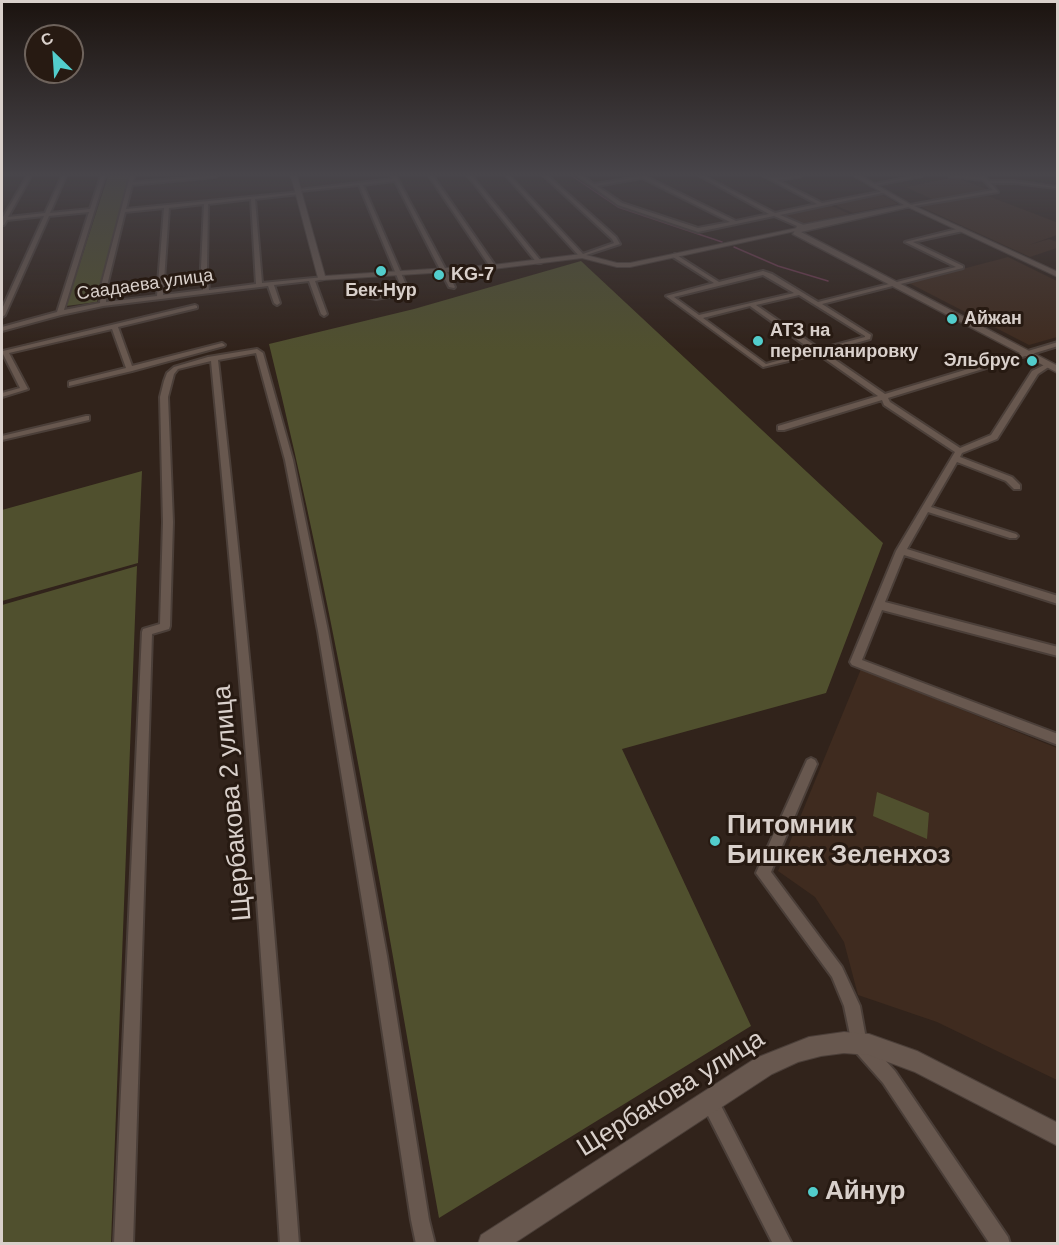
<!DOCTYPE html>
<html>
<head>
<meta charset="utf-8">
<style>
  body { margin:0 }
  #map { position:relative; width:1059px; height:1245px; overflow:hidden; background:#31231b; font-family:Helvetica,sans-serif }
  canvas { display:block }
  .frame { position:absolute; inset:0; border:3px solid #d9d0cb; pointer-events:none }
  .north { position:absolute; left:24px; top:24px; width:60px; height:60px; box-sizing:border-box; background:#271a12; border:2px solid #6e635c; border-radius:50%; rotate:335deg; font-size:16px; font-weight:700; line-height:24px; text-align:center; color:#d9d0cb }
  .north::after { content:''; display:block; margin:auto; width:21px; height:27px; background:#52cdcc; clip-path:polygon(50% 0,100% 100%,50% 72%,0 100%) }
</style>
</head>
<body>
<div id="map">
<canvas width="1059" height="1245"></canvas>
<div class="frame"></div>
<div class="north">С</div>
</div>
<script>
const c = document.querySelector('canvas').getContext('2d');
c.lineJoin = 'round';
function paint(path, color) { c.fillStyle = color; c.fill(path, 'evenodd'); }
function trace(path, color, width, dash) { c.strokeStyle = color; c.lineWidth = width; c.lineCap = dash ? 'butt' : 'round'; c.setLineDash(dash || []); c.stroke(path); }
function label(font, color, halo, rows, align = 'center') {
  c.font = font + ' Helvetica,sans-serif'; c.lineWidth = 6; c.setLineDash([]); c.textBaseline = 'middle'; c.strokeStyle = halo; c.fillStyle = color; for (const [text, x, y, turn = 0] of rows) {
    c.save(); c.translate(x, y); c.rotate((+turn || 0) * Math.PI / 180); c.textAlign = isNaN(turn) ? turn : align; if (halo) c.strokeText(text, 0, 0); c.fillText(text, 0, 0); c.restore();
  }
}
paint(new Path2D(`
  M 955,177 L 990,190 L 934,200 L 905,187 Z
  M 882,194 L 898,204 L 853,213 L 832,204 Z
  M 983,194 L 1056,222 L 1057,235 L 1029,245 L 1049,239 L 1057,242 L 1057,248 L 1030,257 L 919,206 Z
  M 830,205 L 850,214 L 802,224 L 781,215 Z
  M 1008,257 L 1057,281 L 1057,337 L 1029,345 L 909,283 Z
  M 861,669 L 1057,748 L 1057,1080 L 937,1022 L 858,995 L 844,942 L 815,897 L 778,871 Z`), '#3f2b1f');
paint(new Path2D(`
  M 108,176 L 129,176 L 97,302 L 66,306 Z
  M 581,261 L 883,543 L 826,693 L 622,749 L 751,1026 L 439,1218 C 387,926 340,632 269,344 L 414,309 Z
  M 142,471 L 138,563 L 2,601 L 2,510 Z
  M 137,566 L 111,1243 L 2,1243 L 2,605 Z
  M 877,792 L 929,813 L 927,839 L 873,816 Z`), '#50502e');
trace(new Path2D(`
  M 572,176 L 618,207 L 722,242
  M 734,247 L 778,266 L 828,281`), '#6f3a50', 1.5);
const minor = new Path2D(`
  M 27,176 L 31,176 L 8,217 L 45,213 L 62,176 L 66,176 L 50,213 L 90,209 L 101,176 L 105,176 L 64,310 L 100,303 L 101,286 L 130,176 L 134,176 L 133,182 L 217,176 L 215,177 L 132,185 L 126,209 L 301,192 L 299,194 L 255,199 L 262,283 L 324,277 L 324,279 L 315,281 L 327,314 L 324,316 L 321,314 L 309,281 L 274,285 L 280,303 L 277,305 L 274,303 L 268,286 L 103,306 L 61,315 L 2,331 L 2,327 L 57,312 L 89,212 L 49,216 L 5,315 L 2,317 L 2,309 L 44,216 L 7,220 L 4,225 L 2,225 L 2,218 L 3,217 ZM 251,199 L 256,284 L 209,290 L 207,268 L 208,204 ZM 204,204 L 201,268 L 203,290 L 163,295 L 169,208 ZM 164,208 L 157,296 L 106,302 L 107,286 L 125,212 Z
  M 392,176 L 396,176 L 455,287 L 454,288 L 449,287 L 395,181 L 363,185 L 410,294 L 407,296 L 404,294 L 376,299 L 360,296 L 363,294 L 376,295 L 403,291 L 359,185 L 299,191 L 297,190 L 393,179 Z
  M 429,176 L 433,176 L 496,267 L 495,268 L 491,268 Z
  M 468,176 L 472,176 L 541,261 L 541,263 L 537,263 Z
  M 506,176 L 510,176 L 583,254 L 614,243 L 612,239 L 544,176 L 548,176 L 616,237 L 620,244 L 580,257 Z
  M 578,176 L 582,176 L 594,184 L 645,176 L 736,221 L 769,214 L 700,176 L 704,176 L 775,213 L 817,204 L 764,176 L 772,178 L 801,176 L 799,177 L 777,180 L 822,203 L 885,191 L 887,192 L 780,215 L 806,226 L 804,229 L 774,216 L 698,232 L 618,205 ZM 642,178 L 730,222 L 698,228 L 622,203 L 597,186 Z
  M 915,176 L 922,176 L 872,186 L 870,185 Z
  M 949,176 L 981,177 L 980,176 L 984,176 L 989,181 L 1014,181 L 1057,187 L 1055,188 L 1014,183 L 991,183 L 998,192 L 908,207 L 910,205 L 993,190 L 983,180 Z
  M 961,228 L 963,231 L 913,242 L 963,266 L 963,268 L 822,304 L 871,335 L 870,339 L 824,352 L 885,394 L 1058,342 L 1058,346 L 888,398 L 890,402 L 960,448 L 991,435 L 1032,371 L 1046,364 L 1050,364 L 1050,366 L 1038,374 L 997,439 L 962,453 L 960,457 L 1012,477 L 1020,485 L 1020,489 L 1014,489 L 1006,481 L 957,462 L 931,507 L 1016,534 L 1018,536 L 1016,538 L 1010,538 L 928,512 L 907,549 L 1058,596 L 1058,604 L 904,555 L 885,602 L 1058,647 L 1058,656 L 882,610 L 862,660 L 1058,734 L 1058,745 L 852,665 L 850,662 L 896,551 L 955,452 L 884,405 L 882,400 L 784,430 L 778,430 L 778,426 L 878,396 L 818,354 L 763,367 L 666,296 L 714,283 L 673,257 L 672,256 L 675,254 L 719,282 L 763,271 L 772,274 L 818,302 L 956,267 L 905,242 ZM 763,275 L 794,293 L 699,315 L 674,297 ZM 799,295 L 865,336 L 865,337 L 820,349 L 756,305 ZM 750,306 L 813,351 L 766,364 L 703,318 Z
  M 195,305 L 197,306 L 197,308 L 118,327 L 132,366 L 222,343 L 225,345 L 224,346 L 132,371 L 69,386 L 69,382 L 126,368 L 112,329 L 9,353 L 28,389 L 2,397 L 2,393 L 20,388 L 2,352 L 3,351 Z
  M 257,349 L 263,353 L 293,460 L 328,631 L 387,956 L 429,1220 L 435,1244 L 416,1244 L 411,1220 L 371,956 L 318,631 L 285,460 L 256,353 L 218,360 C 251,654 277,948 299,1244 L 280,1244 C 262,949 240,654 211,361 L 178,369 L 174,374 L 168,397 L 173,522 L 170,626 L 169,629 L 152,634 L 133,1244 L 114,1244 L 142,632 L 143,629 L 160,624 L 163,522 L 160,397 L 164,381 L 167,373 L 174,367 L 208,357 Z
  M 86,416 L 89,416 L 89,420 L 2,440 L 2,436 Z
  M 811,758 L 815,760 L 817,764 L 771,872 L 842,967 L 860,1006 L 866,1039 L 895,1071 L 1008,1237 L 1010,1244 L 990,1244 L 883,1083 L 853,1049 L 844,1006 L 832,977 L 756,873 L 807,760 Z
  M 709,1091 L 715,1094 L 792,1244 L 773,1244 L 703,1106 L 700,1100 L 703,1094 Z`);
const tertiary = new Path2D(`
  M 291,176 L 297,176 L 325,276 L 493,265 L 582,254 L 617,263 L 630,263 L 797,228 L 800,230 L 630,267 L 617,267 L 582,258 L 493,269 L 322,280 L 318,278 Z
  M 908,205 L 912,205 L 1058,272 L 1058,277 L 908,207 Z
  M 844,1032 L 869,1034 L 917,1051 L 1058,1123 L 1058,1146 L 915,1072 L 869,1055 L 844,1053 L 821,1056 L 798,1062 L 772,1074 L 513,1244 L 478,1244 L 481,1235 L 756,1058 L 809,1037 Z`);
const secondary = new Path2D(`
  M 854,176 L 861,176 L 913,206 L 801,232 L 1058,366 L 1058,373 L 793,234 L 797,226 L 904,205 Z`);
trace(minor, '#4b3f39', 4);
trace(tertiary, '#4b3f39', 2);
trace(secondary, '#4b3f39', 3);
paint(minor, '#68584f');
paint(tertiary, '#68584f');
paint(secondary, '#68584f');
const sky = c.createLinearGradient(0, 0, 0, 350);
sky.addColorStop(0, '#1b130f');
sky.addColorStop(0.5, '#48454a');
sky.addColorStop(1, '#48454a00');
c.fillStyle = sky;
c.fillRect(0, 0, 1059, 350);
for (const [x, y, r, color] of [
  [381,271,6,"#52cdcc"],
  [439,275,6,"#52cdcc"],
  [952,319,6,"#52cdcc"],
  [758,341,6,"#52cdcc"],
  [1032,361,6,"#52cdcc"],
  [715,841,6,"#52cdcc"],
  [813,1192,6,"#52cdcc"]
]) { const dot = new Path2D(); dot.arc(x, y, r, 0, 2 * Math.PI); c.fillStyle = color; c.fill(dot); trace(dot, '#271a12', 2); }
label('bold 18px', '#d9d0cb', '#271a12', [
  ["KG-7",451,275],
  ["Бек-Нур",381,291,"center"],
  ["Айжан",964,319],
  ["АТЗ на",770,331],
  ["перепланировку",770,352],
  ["Эльбрус",1020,361,"right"]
], 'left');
label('18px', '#d9d0cb', '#271a12', [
  ["Саадаева улица",145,285,-8]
]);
label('26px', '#d9d0cb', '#271a12', [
  ["Щербакова 2 улица",233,803,-95],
  ["Щербакова улица",671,1094,-32]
]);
label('bold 26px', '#d9d0cb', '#271a12', [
  ["Питомник",727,826],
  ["Бишкек Зеленхоз",727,856],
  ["Айнур",825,1192]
], 'left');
</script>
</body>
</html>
